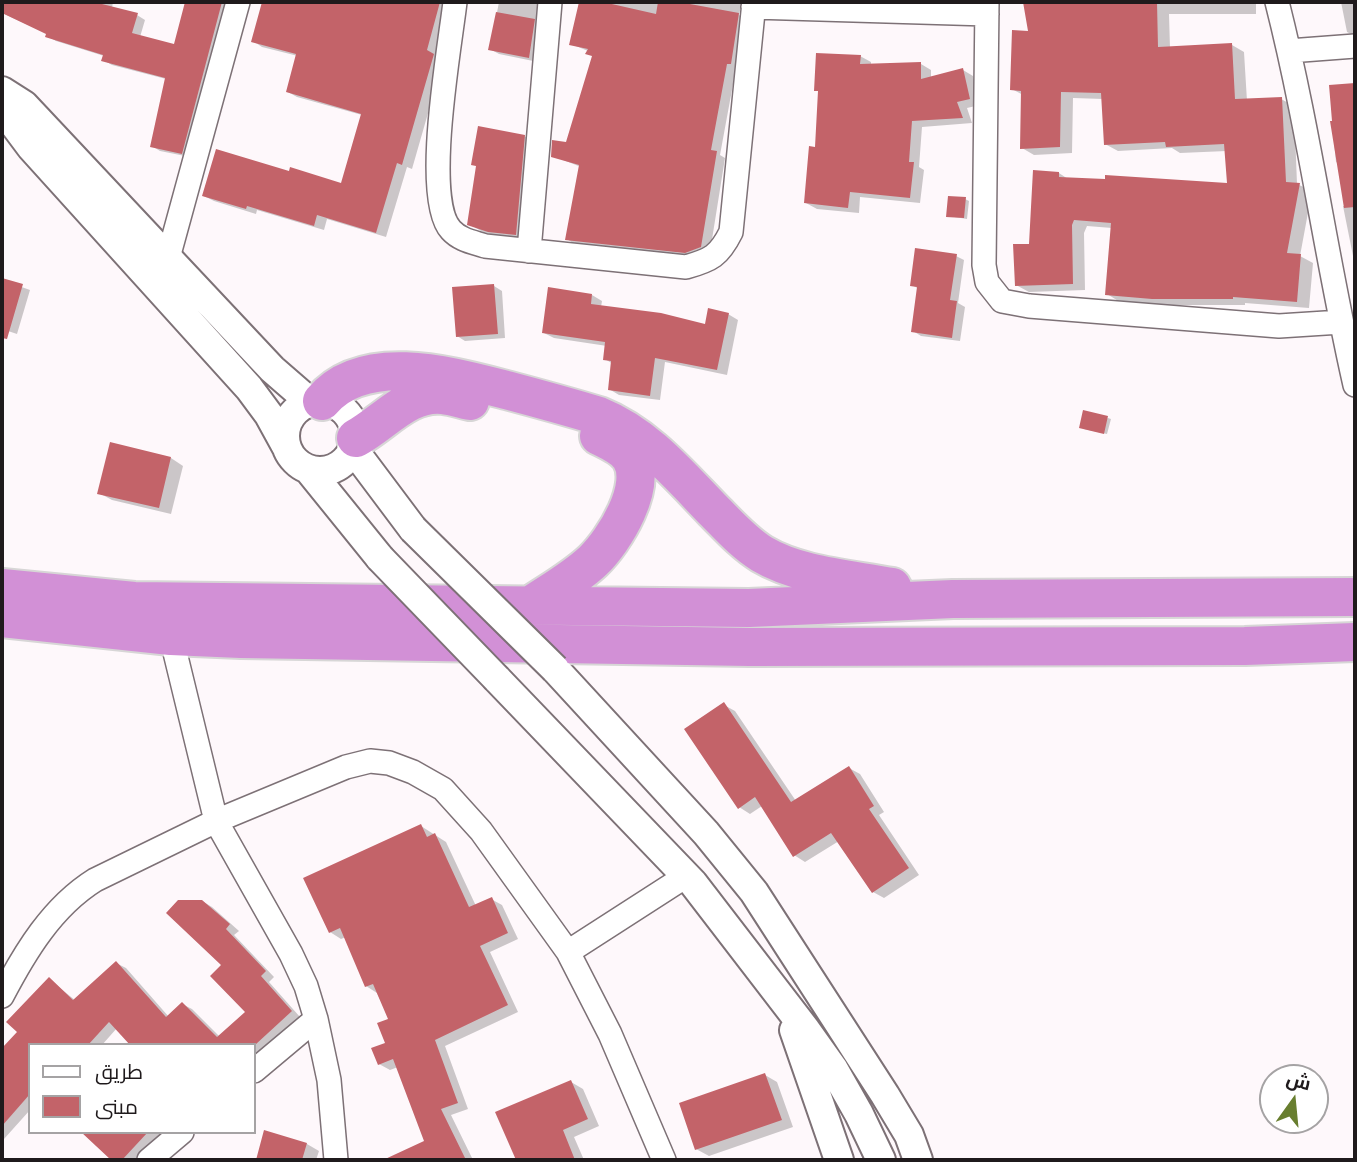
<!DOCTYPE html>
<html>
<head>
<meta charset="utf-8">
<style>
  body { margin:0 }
  #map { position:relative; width:1357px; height:1162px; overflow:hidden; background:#fef8fb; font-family:Quicksand,Cairo,sans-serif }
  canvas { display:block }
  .frame { position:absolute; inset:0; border:4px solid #1f1a1c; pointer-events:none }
  .legend { position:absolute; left:28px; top:1043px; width:228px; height:91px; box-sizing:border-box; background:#fff; border:2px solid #a5a3a4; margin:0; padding:9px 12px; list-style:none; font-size:21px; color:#1f1a1c }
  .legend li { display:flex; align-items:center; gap:14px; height:35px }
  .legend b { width:35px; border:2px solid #a5a3a4 }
  .north { position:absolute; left:1259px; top:1064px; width:70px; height:70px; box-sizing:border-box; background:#fff; border:2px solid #a5a3a4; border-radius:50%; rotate:15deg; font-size:19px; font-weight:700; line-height:28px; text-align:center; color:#1f1a1c }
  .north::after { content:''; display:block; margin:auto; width:24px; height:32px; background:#687e2f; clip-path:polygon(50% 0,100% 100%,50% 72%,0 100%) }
</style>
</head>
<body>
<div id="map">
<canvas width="1357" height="1162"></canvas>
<div class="frame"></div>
<ul class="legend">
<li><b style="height:9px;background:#fff"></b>طريق</li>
<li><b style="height:19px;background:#c36369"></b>مبنى</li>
</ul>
<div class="north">ش</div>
</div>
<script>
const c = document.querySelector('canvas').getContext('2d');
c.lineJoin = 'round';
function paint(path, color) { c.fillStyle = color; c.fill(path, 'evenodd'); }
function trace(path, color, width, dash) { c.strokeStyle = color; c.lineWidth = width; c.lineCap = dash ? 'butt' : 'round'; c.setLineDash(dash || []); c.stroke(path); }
paint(new Path2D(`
  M 2,2 L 113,2 L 112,8 L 137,15 L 145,20 L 140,37 L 175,46 L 187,2 L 232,2 L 190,157 L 160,151 L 152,146 L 166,79 L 112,65 L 103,60 L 104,56 L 56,41 L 47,36 L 48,34 L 2,13 Z
  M 263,2 L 451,2 L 436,57 L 443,61 L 412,169 L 407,167 L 386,237 L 327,219 L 324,230 L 257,210 L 256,214 L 214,201 L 204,196 L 290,173 L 342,185 L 362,115 L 297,97 L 288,92 L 298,56 L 262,47 L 253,41 Z
  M 499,2 L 546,2 L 538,62 L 499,54 L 490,49 Z
  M 581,2 L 742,2 L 739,15 L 748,20 L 736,68 L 720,155 L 725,158 L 710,252 L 695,257 L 576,245 L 567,239 L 581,167 L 553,156 L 567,144 L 593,57 L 588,51 L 571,44 Z
  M 1025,2 L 1256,2 L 1256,14 L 1169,14 L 1170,48 L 1232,45 L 1244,52 L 1247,101 L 1281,99 L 1294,106 L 1297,184 L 1312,191 L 1300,256 L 1313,263 L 1309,308 L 1245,303 L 1245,305 L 1166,305 L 1120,302 L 1107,294 L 1112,228 L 1087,226 L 1084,233 L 1085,290 L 1029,292 L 1016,285 L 1059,173 L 1068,179 L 1229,185 L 1227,151 L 1180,153 L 1172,148 L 1118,151 L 1105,144 L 1103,99 L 1073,98 L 1072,153 L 1034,155 L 1022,148 L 1023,95 L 1012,89 L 1030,32 Z
  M 1341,2 L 1355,2 L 1355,36 L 1347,32 Z
  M 860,56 L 871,62 L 871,66 L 921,64 L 931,70 L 931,78 L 963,70 L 973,76 L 980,105 L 967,108 L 972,123 L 922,127 L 919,167 L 924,170 L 920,203 L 860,197 L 859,213 L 817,209 L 806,203 L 817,148 Z
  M 1355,84 L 1355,266 L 1343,206 L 1345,206 L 1339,164 L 1336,162 L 1332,122 L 1334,122 L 1331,86 Z
  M 524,136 L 535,142 L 526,240 L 500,237 L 481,231 L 471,225 L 478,167 L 473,164 Z
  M 965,199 L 969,201 L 967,219 L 948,216 Z
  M 956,256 L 964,260 L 958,303 L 965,307 L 960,341 L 921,336 L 913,331 L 919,289 L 912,285 Z
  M 2,280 L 30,290 L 17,334 L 2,329 Z
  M 494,286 L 502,291 L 505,338 L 465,341 L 457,336 Z
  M 592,295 L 602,301 L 601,307 L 706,326 L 728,314 L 738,320 L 727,375 L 665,362 L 660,400 L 619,395 L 609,389 L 613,364 L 605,359 L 607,346 L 554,338 L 544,333 Z
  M 1108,418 L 1111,419 L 1107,434 L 1084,429 Z
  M 111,444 L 171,458 L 183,466 L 171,514 L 112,500 L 99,493 Z
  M 724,705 L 735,711 L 796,801 L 849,768 L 860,774 L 884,812 L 879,815 L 919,875 L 884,898 L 873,892 L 839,841 L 805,862 L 794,855 L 762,806 L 750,814 L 739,807 Z
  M 421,826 L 446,842 L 476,906 L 491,899 L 502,905 L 518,939 L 490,952 L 518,1012 L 445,1046 L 468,1109 L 451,1115 L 473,1160 L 396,1160 L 394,1157 L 426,1142 L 398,1067 L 390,1070 L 379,1064 L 388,1044 L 390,1020 L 377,993 L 366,986 L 346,937 L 341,939 L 330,932 Z
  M 202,901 L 212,907 L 239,931 L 234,935 L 274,977 L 269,982 L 300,1017 L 262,1052 L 259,1051 L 254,1056 L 254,1045 L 117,1028 L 102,1045 L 30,1045 L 30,1110 L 4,1139 L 2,1137 L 2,1076 L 21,1054 L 20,1032 L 49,979 L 76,1001 L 116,963 L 126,968 L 169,1017 L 182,1004 L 192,1009 L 220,1037 L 247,1012 L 224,965 Z
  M 765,1075 L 777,1082 L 793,1127 L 709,1156 L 696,1149 Z
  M 571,1082 L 583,1089 L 599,1126 L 574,1137 L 584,1160 L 518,1160 L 497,1113 Z
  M 91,1132 L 168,1132 L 156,1140 L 136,1160 L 113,1160 L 88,1136 Z
  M 265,1133 L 307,1144 L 319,1151 L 316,1160 L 257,1160 Z`), '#0003');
paint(new Path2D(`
  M 2,2 L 94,2 L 138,13 L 132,33 L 174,44 L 185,2 L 222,2 L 182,154 L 150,147 L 165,78 L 101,61 L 103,55 L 45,37 L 46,34 L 2,13 Z
  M 262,2 L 440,2 L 427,50 L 434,54 L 402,165 L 397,163 L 376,233 L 317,215 L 314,226 L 247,206 L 246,209 L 202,196 L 216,149 L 289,171 L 290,167 L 341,183 L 361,114 L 286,92 L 296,54 L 251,42 Z
  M 579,2 L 603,2 L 656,14 L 658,2 L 679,2 L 739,13 L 731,64 L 727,64 L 711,150 L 717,151 L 701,247 L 685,253 L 565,240 L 579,165 L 551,157 L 552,140 L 566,142 L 592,56 L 585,54 L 588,49 L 569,45 Z
  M 1023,2 L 1157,2 L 1158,47 L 1232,43 L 1235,99 L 1282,97 L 1286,182 L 1300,183 L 1287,253 L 1301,254 L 1297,302 L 1233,297 L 1233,299 L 1152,299 L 1105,295 L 1111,223 L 1074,220 L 1072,225 L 1073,284 L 1015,286 L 1013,244 L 1029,244 L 1033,170 L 1059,172 L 1059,177 L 1105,179 L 1105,175 L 1227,183 L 1224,144 L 1166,147 L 1165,142 L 1104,145 L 1101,93 L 1061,92 L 1060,147 L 1020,149 L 1021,91 L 1010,90 L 1012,30 L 1028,31 Z
  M 496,12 L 535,19 L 529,58 L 488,50 Z
  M 816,53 L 861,55 L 860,64 L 921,62 L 921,79 L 963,68 L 970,99 L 957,102 L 963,118 L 912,121 L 909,162 L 914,162 L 910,198 L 850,192 L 848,208 L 804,203 L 809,146 L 815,147 L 818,91 L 814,91 Z
  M 1355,83 L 1355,207 L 1344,208 L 1330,121 L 1332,121 L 1329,85 Z
  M 478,126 L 525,135 L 516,235 L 488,232 L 467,225 L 476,166 L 471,165 Z
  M 948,196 L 966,197 L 964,218 L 946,217 Z
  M 915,248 L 957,254 L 950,300 L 957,301 L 952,338 L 911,332 L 917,287 L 910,286 Z
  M 2,278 L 23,284 L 7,339 L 2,338 Z
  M 494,284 L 498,334 L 456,337 L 452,287 Z
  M 548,287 L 592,294 L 591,304 L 661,313 L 705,324 L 708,308 L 729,313 L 717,370 L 655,358 L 650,396 L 608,390 L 611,361 L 603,360 L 605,342 L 542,333 Z
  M 1083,410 L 1108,416 L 1104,434 L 1079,428 Z
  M 110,442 L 171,457 L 159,508 L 97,494 Z
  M 724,702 L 791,802 L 849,766 L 874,806 L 869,809 L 909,868 L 872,893 L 831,833 L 793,857 L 755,797 L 738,809 L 684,729 Z
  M 421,824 L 427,837 L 435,833 L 469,907 L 492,897 L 508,933 L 480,946 L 508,1005 L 435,1040 L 458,1103 L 441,1109 L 466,1160 L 383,1160 L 424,1141 L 393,1059 L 378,1065 L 371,1048 L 385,1043 L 377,1023 L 388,1019 L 373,984 L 365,987 L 340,928 L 329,933 L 303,878 Z
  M 178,900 L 202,900 L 230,924 L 226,929 L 266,971 L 261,976 L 292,1011 L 255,1045 L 130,1045 L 109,1022 L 88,1045 L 30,1045 L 30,1094 L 2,1126 L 2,1048 L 17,1032 L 6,1022 L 49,977 L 73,1000 L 116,961 L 166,1017 L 182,1002 L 217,1037 L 245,1012 L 210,976 L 221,965 L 166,913 Z
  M 765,1073 L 782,1120 L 695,1150 L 679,1103 Z
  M 571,1080 L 588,1119 L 563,1130 L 575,1160 L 516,1160 L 495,1112 Z
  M 264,1130 L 307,1143 L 302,1160 L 256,1160 Z
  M 81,1132 L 148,1132 L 122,1160 L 111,1160 Z`), '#c36369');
const minor = new Path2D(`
  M 455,2 C 450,46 422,199 451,230 C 460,240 473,242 485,246 L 686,267 C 711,260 719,256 731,232 L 754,2
  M 987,2 L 984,265 L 987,282 L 1002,301 L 1029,306 L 1279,326 L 1341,322
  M 1277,2 C 1309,128 1326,258 1355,385
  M 753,7 L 987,14
  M 1289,51 L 1355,46
  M 529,251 L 550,2
  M 168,258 L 238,2
  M 171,636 L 216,821 L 291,954 L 306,986 L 316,1019 L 329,1080 L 336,1160
  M 568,952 L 686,876
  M 2,996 C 25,952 52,907 95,880 L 216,821 L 346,767 L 370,761 L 389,763 L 413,772 L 443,789 L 481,831 L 568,952 L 610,1034 L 664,1160
  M 254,1071 L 316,1019
  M 149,1160 L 182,1132`);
const tertiary = new Path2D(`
  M 2,91 L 24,105 L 272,369 L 310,402
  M 2,100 L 10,119 L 31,147 L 249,388 L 269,415 L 286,446
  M285 436a35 35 0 1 1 70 0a35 35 0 1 1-70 0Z
  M 353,449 L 413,529
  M 308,469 L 380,558
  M 555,669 L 706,833 L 754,892 L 885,1095 L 909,1135 L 918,1160
  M 497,679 L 693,883 L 806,1030 L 833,1068 L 859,1114 L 881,1160
  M 794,1030 L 839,1160`);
const trunk = new Path2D(`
  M 322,401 C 365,350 455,377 510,391 C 540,399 569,407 599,416 C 646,435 679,475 714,511 C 729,526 744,543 762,554 C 799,576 850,579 892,587
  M 356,438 C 384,423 408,391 443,395 C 452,396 461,399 470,401
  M 2,588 L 134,601 L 749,608 L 953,599 L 1355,597
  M 531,605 C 552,591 575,578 593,561 C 614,541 649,485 630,457 C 623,447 609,441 599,436
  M 2,618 L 171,636 L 241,639 L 750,647 L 1245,646 L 1355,642`);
trace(minor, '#7d7176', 26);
trace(tertiary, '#7d7176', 32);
trace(trunk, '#d7d6d6', 42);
trace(minor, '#fff', 23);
trace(tertiary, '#fff', 28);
trace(trunk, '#d290d6', 38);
const tertiaryBridge = new Path2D(`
  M 413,529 L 555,669
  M 380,558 L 497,679`);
trace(tertiaryBridge, '#7d7176', 32, []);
trace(tertiaryBridge, '#fff', 28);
</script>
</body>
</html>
